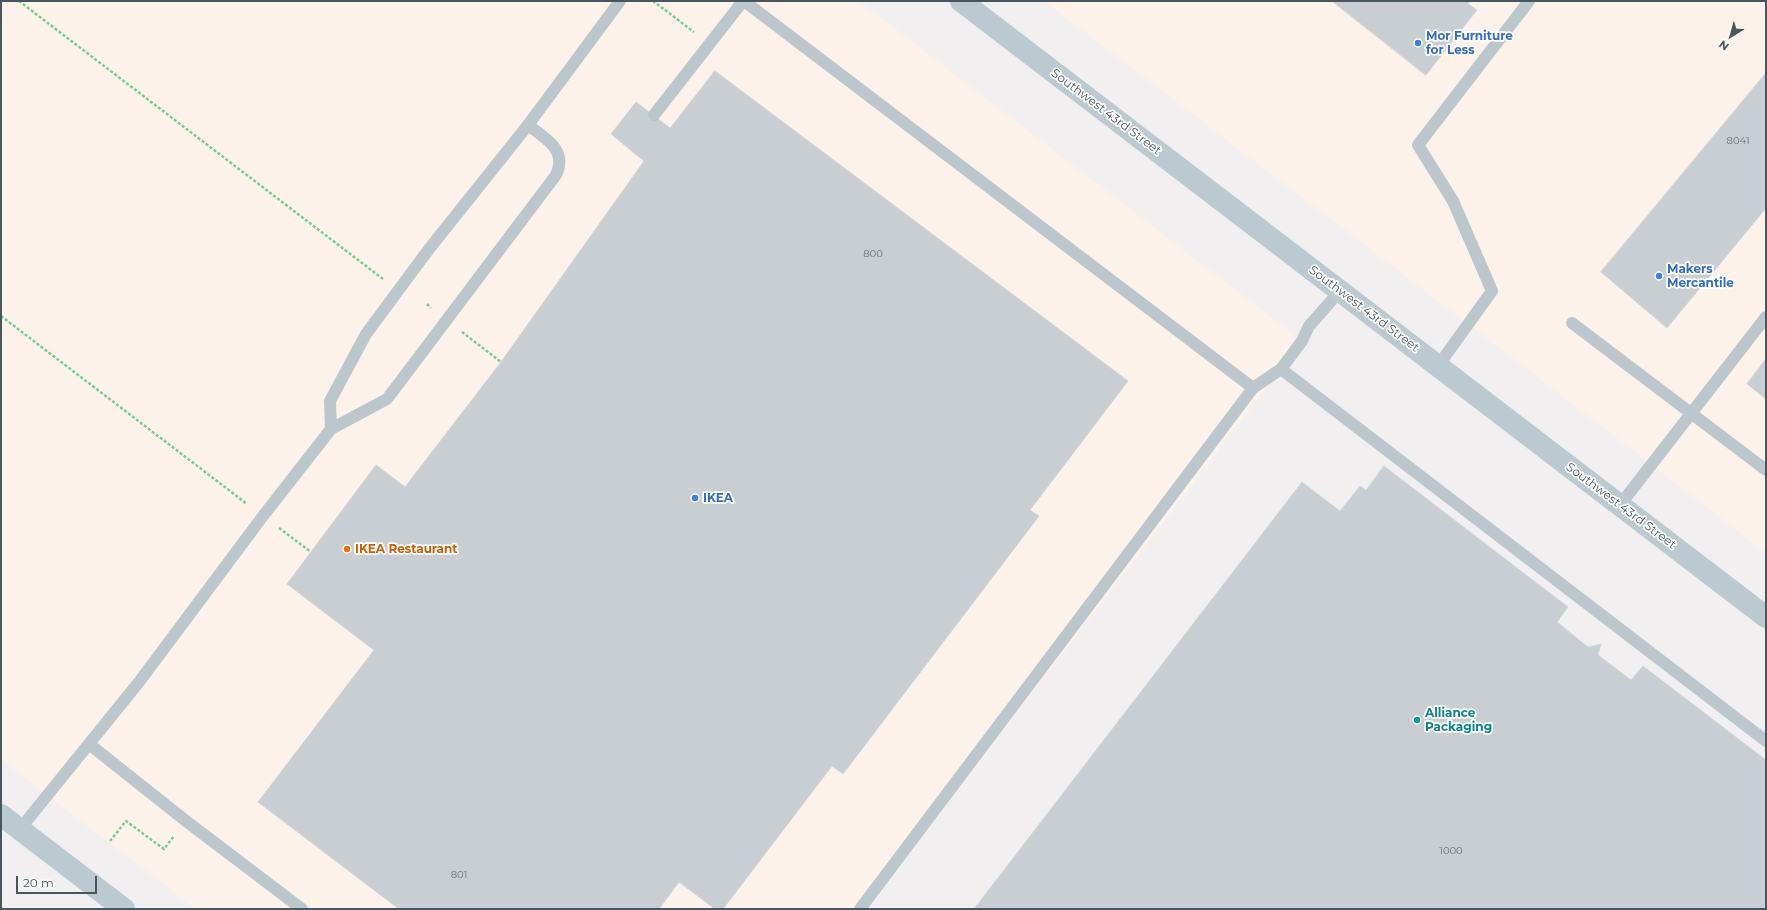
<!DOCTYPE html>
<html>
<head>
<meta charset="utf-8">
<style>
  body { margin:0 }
  #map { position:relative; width:1767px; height:910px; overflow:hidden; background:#f2eff0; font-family:Montserrat,sans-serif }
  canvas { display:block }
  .frame { position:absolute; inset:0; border:2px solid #47575d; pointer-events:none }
  .north { position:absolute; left:1711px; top:16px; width:40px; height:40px; -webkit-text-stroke:3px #fff; paint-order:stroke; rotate:217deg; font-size:11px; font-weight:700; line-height:16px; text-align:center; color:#47575d }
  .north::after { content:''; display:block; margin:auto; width:14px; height:18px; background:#47575d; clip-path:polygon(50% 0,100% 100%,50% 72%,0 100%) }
  .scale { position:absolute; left:16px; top:876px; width:81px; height:18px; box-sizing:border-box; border:2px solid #47575d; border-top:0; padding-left:5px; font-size:12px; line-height:14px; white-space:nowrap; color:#47575d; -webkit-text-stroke:3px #fff; paint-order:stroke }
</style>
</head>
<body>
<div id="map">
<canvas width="1767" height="910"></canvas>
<div class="frame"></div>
<div class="north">N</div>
<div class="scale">20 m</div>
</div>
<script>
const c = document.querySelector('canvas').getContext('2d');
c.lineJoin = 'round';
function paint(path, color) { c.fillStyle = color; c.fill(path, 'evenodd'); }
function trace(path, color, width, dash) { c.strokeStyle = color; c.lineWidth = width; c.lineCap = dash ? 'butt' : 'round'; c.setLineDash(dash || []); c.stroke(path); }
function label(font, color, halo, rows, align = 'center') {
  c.font = font + ' Montserrat,sans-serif'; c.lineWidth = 3.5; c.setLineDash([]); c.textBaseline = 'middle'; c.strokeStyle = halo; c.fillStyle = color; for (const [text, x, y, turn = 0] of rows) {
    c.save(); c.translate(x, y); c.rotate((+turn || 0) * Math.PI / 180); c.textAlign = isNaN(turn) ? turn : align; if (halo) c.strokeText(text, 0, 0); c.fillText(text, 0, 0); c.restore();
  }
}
paint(new Path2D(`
  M 1,1 L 859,1 L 1302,341 L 867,909 L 196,909 L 1,760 Z
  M 1044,1 L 1766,1 L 1766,553 L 1509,355 Z`), '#fcf2e9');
const building = new Path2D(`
  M 1332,1 L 1470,1 L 1468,4 L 1477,10 L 1426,75 Z
  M 715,71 L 1128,381 L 1030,510 L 1039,516 L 843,774 L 832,766 L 723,909 L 715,909 L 679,882 L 659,909 L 399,909 L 258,802 L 374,650 L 287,584 L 376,465 L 405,487 L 501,362 L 644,161 L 611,134 L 636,102 L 670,128 Z
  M 1766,73 L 1766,208 L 1667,328 L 1601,272 Z
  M 1766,359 L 1766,399 L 1747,384 Z
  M 1384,466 L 1568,607 L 1557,622 L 1588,647 L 1601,644 L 1598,655 L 1631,680 L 1643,666 L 1766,760 L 1766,909 L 1396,909 L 1394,908 L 1393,909 L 974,909 L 1302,482 L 1340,511 L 1360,486 L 1366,490 Z`);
paint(building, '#c9ced2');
trace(building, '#d3d7db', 1);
trace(new Path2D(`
  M 19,1 L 383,279
  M 653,1 L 694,32
  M 427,304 L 431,308
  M 1,316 L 247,504
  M 462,332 L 501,362
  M 279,528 L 311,552
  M 110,841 L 126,821 L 164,849 L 174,836`), '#75ce8f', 2.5, [3, 2]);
trace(new Path2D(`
  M 744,1 L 1253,388
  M 654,115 L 743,1
  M 1572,323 L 1766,470
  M 1438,366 L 1492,291 L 1453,201 L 1418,145 L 1529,1
  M 1281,369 L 1766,741
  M 331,429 L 330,401 L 366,334 L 429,249 L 528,125 L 620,1
  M 1620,505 L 1766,317
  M 89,744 L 186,821 L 302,909
  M 20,829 L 139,682 L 263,516 L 331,429 L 387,399 L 556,175 C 568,150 546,139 528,125
  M 860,909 L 1253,388 L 1281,369 L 1302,341 L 1309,326 L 1340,291`), '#bbc7cc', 12);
trace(new Path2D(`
  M 961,1 L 1766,617
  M 1,815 L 124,909`), '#bbcad1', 22);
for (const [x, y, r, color] of [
  [1418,43,4,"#3f7fe0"],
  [1659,276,4,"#3f7fe0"],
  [695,498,4,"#3f7fe0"],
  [347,549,4,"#e8710a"],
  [1417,720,4,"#0f9aa8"]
]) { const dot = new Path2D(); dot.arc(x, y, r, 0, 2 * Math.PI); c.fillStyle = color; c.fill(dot); trace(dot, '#fff', 1.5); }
label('10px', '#68757a', null, [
  ["8041",1738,141],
  ["800",873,254],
  ["1000",1451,851],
  ["801",459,875]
]);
label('bold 12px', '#366cbe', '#fff', [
  ["Mor Furniture",1426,36],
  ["for Less",1426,50],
  ["Makers",1667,269],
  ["Mercantile",1667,283],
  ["IKEA",703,498]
], 'left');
label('12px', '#47575d', '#fff', [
  ["Southwest 43rd Street",1106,112,37],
  ["Southwest 43rd Street",1364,309,37],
  ["Southwest 43rd Street",1621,506,37]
]);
label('bold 12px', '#c56008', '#fff', [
  ["IKEA Restaurant",355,549]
], 'left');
label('bold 12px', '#0d838f', '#fff', [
  ["Alliance",1425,713],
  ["Packaging",1425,727]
], 'left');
</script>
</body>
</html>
